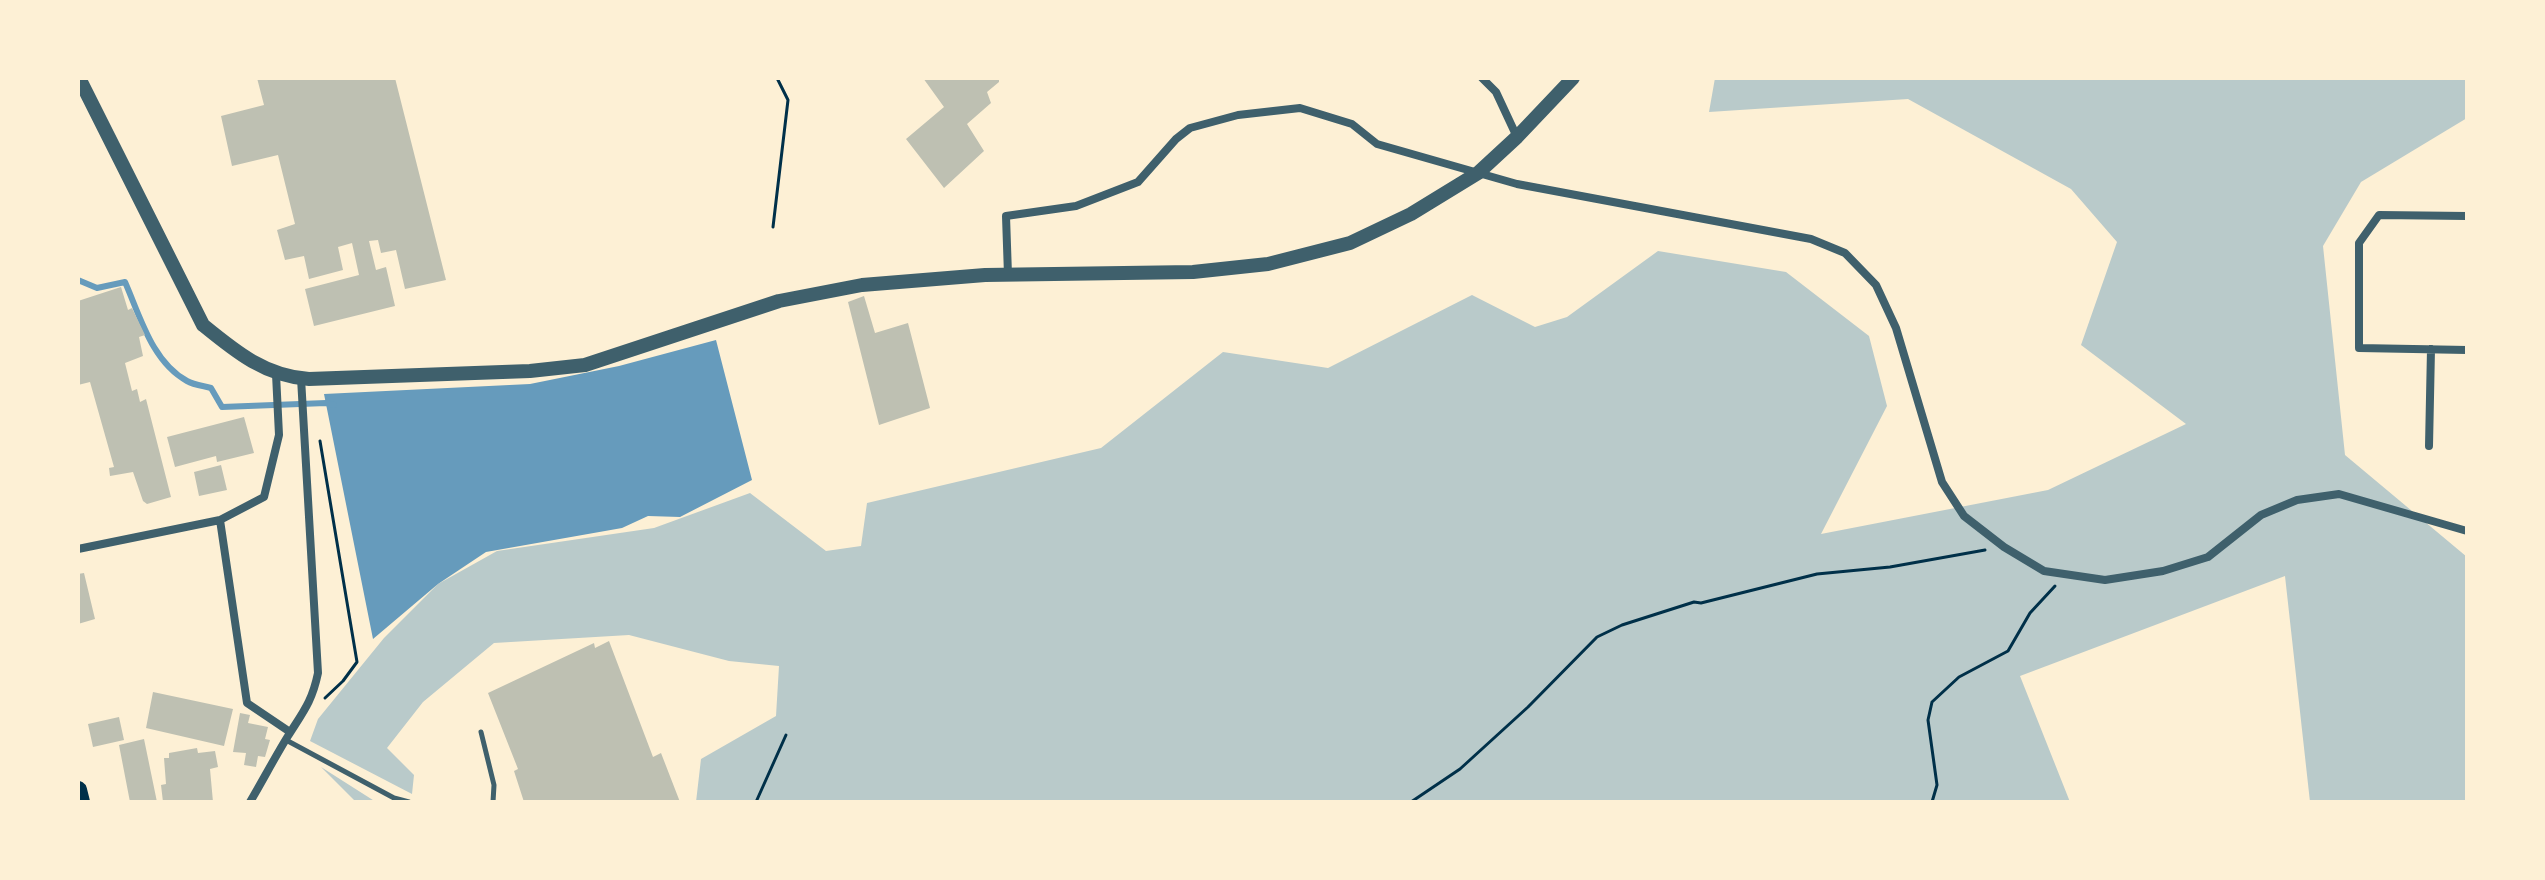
<!DOCTYPE html>
<html>
<head>
<meta charset="utf-8">
<style>
  body { margin:0 }
  #map { position:relative; width:2545px; height:880px; overflow:hidden; background:#fdf0d5; font-family:"Playfair Display",serif }
  canvas { display:block }
  .frame { position:absolute; inset:0; border:80px solid #fdf0d5; pointer-events:none }
</style>
</head>
<body>
<div id="map">
<canvas width="2545" height="880"></canvas>
<div class="frame"></div>
</div>
<script>
const c = document.querySelector('canvas').getContext('2d');
c.lineJoin = 'round';
function paint(path, color) { c.fillStyle = color; c.fill(path, 'evenodd'); }
function trace(path, color, width, dash) { c.strokeStyle = color; c.lineWidth = width; c.lineCap = dash ? 'butt' : 'round'; c.setLineDash(dash || []); c.stroke(path); }
paint(new Path2D(`
  M 1715,78 L 2467,78 L 2467,118 L 2361,182 L 2323,246 L 2345,455 L 2467,557 L 2467,802 L 2310,802 L 2285,576 L 2020,676 L 2070,802 L 696,802 L 701,759 L 776,716 L 779,666 L 729,661 L 629,635 L 494,643 L 423,702 L 387,748 L 414,775 L 412,794 L 310,741 L 318,719 L 384,638 L 438,584 L 497,551 L 654,528 L 750,493 L 826,551 L 861,546 L 867,503 L 1101,448 L 1223,352 L 1328,368 L 1472,295 L 1535,327 L 1567,317 L 1658,251 L 1786,272 L 1869,336 L 1887,406 L 1821,534 L 2048,490 L 2186,424 L 2081,345 L 2117,242 L 2071,189 L 1908,99 L 1709,112 Z
  M 321,767 L 376,802 L 356,802 Z`), '#b9caca');
paint(new Path2D(`
  M 716,340 L 752,480 L 680,517 L 648,516 L 622,528 L 486,552 L 438,584 L 373,639 L 324,394 L 530,384 L 619,366 Z`), '#669bbc');
trace(new Path2D(`
  M 78,280 L 97,288 L 125,282 C 140,316 152,362 187,381 C 194,385 204,386 211,388 L 222,407 L 326,403 L 334,405`), '#669bbc', 6);
paint(new Path2D(`
  M 257,78 L 395,78 L 446,280 L 405,289 L 396,250 L 381,253 L 378,240 L 369,241 L 376,270 L 386,267 L 395,306 L 314,326 L 305,289 L 359,275 L 352,243 L 338,247 L 343,270 L 309,279 L 304,256 L 285,260 L 277,230 L 295,224 L 278,155 L 232,166 L 221,116 L 264,105 Z
  M 923,78 L 999,78 L 999,82 L 987,92 L 991,103 L 967,124 L 984,151 L 944,188 L 906,139 L 944,107 Z
  M 121,287 L 128,310 L 132,308 L 145,335 L 139,337 L 143,356 L 125,363 L 132,391 L 137,389 L 140,402 L 146,399 L 171,497 L 147,504 L 143,501 L 133,472 L 110,476 L 109,468 L 114,467 L 90,382 L 78,385 L 78,301 Z
  M 864,296 L 875,333 L 908,323 L 930,408 L 879,425 L 848,302 Z
  M 244,417 L 254,453 L 217,462 L 216,456 L 175,467 L 167,437 Z
  M 221,465 L 227,490 L 199,496 L 194,472 Z
  M 84,573 L 95,619 L 78,624 L 78,574 Z
  M 609,641 L 653,757 L 661,753 L 680,802 L 524,802 L 514,771 L 518,769 L 488,693 L 594,643 L 595,648 Z
  M 153,692 L 233,709 L 224,746 L 146,728 Z
  M 240,713 L 250,715 L 248,723 L 268,727 L 265,739 L 270,740 L 265,757 L 258,756 L 256,767 L 244,765 L 246,753 L 233,752 Z
  M 119,717 L 124,740 L 93,747 L 88,724 Z
  M 144,739 L 157,802 L 130,802 L 119,745 Z
  M 197,748 L 198,753 L 215,751 L 218,767 L 210,769 L 213,802 L 189,802 L 189,800 L 163,802 L 161,785 L 166,784 L 164,758 L 169,758 L 169,753 Z`), '#bec0b2');
trace(new Path2D(`
  M 773,227 L 788,100 L 777,78
  M 320,441 L 357,662 L 343,681 L 325,698
  M 756,802 L 786,735
  M 1411,802 L 1460,769 L 1528,707 L 1597,637 L 1622,625 L 1694,602 L 1701,603 L 1817,574 L 1890,567 L 1985,550
  M 1932,802 L 1937,785 L 1928,720 L 1932,702 L 1959,677 L 2008,651 L 2030,613 L 2055,586`), '#003049', 3);
trace(new Path2D(`
  M 481,732 L 494,785 L 493,802
  M 286,740 L 394,798 L 409,802`), '#3f606c', 5);
trace(new Path2D(`
  M 1482,78 L 1496,92 L 1517,137
  M 2467,216 L 2379,215 L 2359,243 L 2359,348 L 2467,350
  M 1008,275 L 1006,216 L 1076,206 L 1138,182 L 1176,139 L 1190,128 L 1238,115 L 1300,108 L 1352,124 L 1377,144 L 1517,184 L 1811,239 L 1845,253 L 1876,285 L 1896,328 L 1942,482 L 1964,516 L 2004,547 L 2044,571 L 2105,580 L 2163,571 L 2208,557 L 2261,515 L 2297,500 L 2339,494 L 2467,531
  M 2429,446 L 2431,349
  M 220,520 L 247,703 L 290,732
  M 78,549 L 220,520 L 264,497 L 279,435 L 276,374
  M 250,802 C 263,780 275,757 288,736 C 303,712 312,702 318,673 L 301,378`), '#3f606c', 8);
trace(new Path2D(`
  M 79,78 L 203,325 C 236,352 265,376 309,379 L 530,371 L 585,365 L 779,301 L 862,285 L 985,275 L 1193,272 L 1268,264 L 1350,243 L 1411,214 L 1478,173 L 1517,137 L 1573,78`), '#3f606c', 14);
trace(new Path2D(`
  M 78,790 L 81,802`), '#003049', 18);
</script>
</body>
</html>
